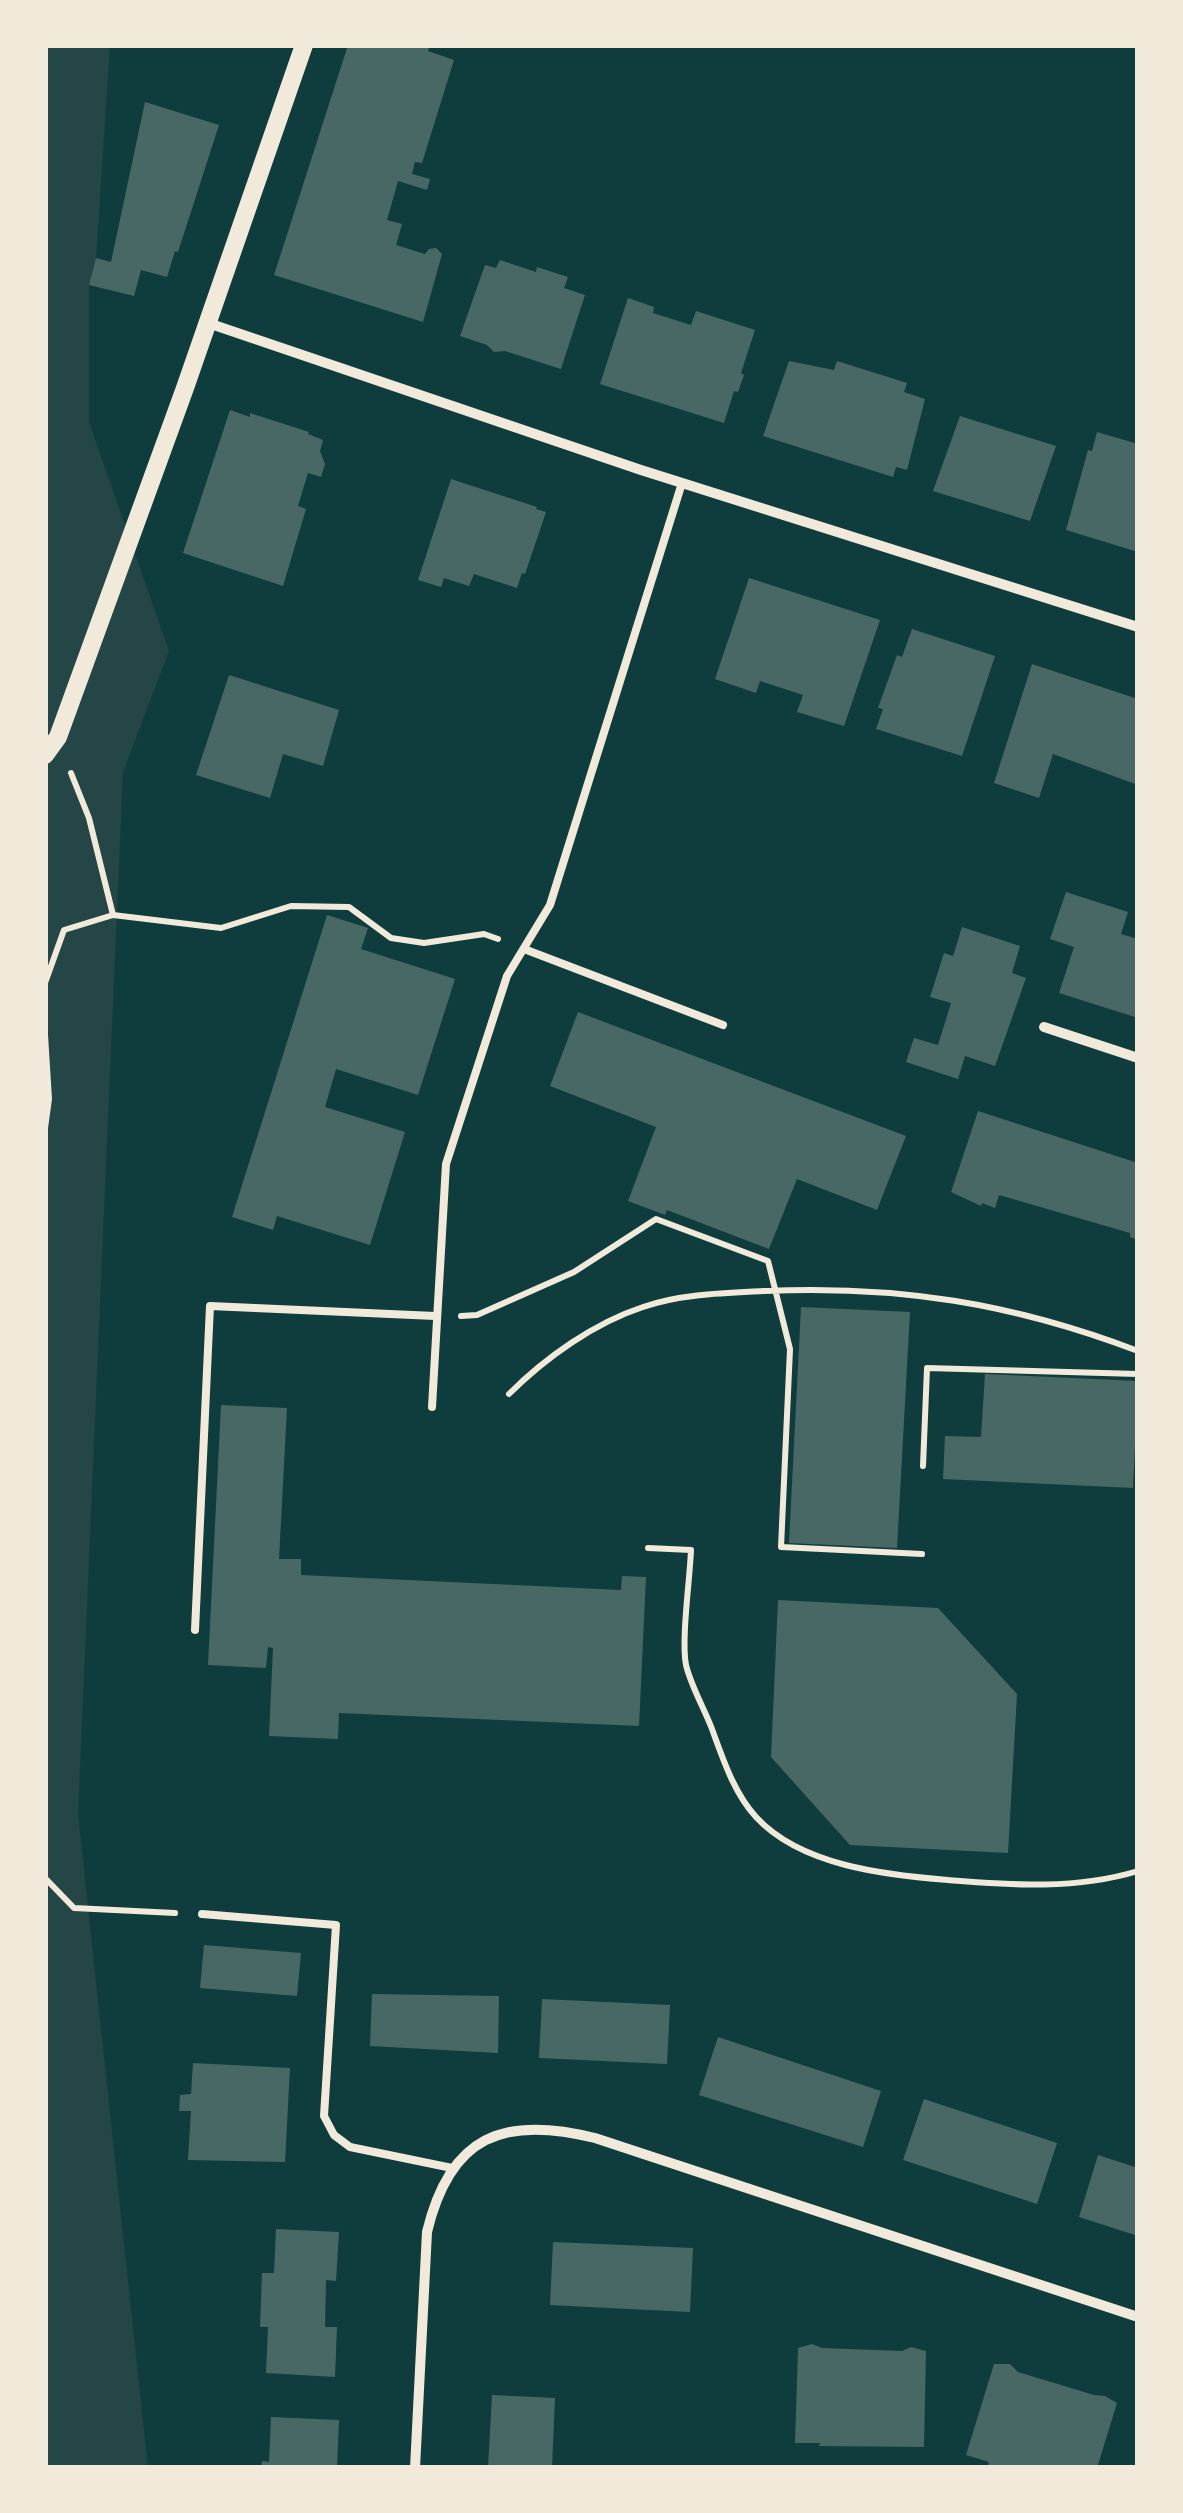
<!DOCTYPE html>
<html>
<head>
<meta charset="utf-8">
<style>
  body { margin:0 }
  #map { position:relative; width:1183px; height:2513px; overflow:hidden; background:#0f3d3e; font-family:Ubuntu,sans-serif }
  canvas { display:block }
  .frame { position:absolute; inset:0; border:48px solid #f1e9da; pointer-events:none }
</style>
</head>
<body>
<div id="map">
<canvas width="1183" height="2513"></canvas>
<div class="frame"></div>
</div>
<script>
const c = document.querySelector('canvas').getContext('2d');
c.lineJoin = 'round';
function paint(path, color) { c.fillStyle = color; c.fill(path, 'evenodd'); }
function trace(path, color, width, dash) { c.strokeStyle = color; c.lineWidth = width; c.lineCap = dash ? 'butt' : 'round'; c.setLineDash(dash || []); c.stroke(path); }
paint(new Path2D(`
  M 45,45 L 110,45 L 96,258 L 89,285 L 89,422 L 169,651 L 123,772 L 78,1814 L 148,2468 L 45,2468 Z`), '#244646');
paint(new Path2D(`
  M 348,45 L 430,45 L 428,51 L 454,60 L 422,163 L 415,162 L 412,174 L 430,179 L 427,190 L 398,181 L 387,220 L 402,224 L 396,245 L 425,254 L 429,249 L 436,248 L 442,254 L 423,322 L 274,275 Z
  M 145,102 L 219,125 L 178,252 L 175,251 L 167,277 L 141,270 L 134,296 L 89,285 L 96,258 L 111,262 Z
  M 500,260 L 536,272 L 537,267 L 568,277 L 564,288 L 585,295 L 561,369 L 505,351 L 494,352 L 487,345 L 460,336 L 485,265 L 496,268 Z
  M 628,298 L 654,307 L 653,313 L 691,325 L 696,311 L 755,330 L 741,373 L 744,375 L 738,392 L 734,391 L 724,423 L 600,384 Z
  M 789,361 L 834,370 L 837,361 L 907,383 L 904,392 L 925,399 L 907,470 L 896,467 L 893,477 L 763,436 Z
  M 230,410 L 250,417 L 250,413 L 309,432 L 308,434 L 323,440 L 320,451 L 325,464 L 321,477 L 308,473 L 298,506 L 306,509 L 283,586 L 183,553 Z
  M 960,416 L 1056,446 L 1030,521 L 933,491 Z
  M 1097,432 L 1138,444 L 1138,552 L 1066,530 L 1088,450 L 1092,451 Z
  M 451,479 L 537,507 L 536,509 L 546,512 L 525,574 L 522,573 L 517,588 L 474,574 L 469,586 L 444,578 L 441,587 L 418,580 Z
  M 749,578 L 880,620 L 844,726 L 797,712 L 803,695 L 760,681 L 756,693 L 715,679 Z
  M 912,629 L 995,656 L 962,756 L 876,729 L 883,709 L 878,708 L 897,655 L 902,657 Z
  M 1032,664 L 1138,699 L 1138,785 L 1053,754 L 1039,798 L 994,783 Z
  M 229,675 L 339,710 L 323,766 L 283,754 L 270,798 L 196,775 Z
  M 1066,892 L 1128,912 L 1121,934 L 1138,939 L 1138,1018 L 1059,993 L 1074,947 L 1050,939 Z
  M 327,915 L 368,928 L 361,949 L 455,979 L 418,1095 L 336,1069 L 325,1107 L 405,1132 L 370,1245 L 277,1216 L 273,1230 L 232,1217 Z
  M 962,927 L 1020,946 L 1012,973 L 1026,978 L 995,1066 L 965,1056 L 958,1079 L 906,1062 L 914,1038 L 938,1045 L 951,1003 L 930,997 L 944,953 L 953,956 Z
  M 578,1012 L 906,1136 L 877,1210 L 797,1179 L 769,1249 L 667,1210 L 665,1215 L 628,1201 L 656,1127 L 550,1086 Z
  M 978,1111 L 1138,1163 L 1138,1240 L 1130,1237 L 1130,1233 L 999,1195 L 995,1208 L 982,1203 L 981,1206 L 951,1192 Z
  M 801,1307 L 910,1312 L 897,1548 L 789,1543 Z
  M 985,1374 L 1138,1381 L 1133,1488 L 943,1479 L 945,1436 L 981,1437 Z
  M 221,1405 L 287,1408 L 279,1559 L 301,1559 L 301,1575 L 621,1590 L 622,1576 L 646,1577 L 639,1726 L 339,1713 L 338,1739 L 269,1736 L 273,1648 L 268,1647 L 266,1668 L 208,1665 Z
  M 778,1600 L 938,1608 L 1017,1694 L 1008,1853 L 850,1845 L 771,1757 Z
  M 204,1945 L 301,1953 L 297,1996 L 200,1988 Z
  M 372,1994 L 499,1996 L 498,2053 L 370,2046 Z
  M 542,1999 L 670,2005 L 667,2064 L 539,2058 Z
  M 718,2037 L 881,2091 L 863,2147 L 699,2095 Z
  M 193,2063 L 290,2068 L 285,2162 L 188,2160 L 191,2111 L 179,2111 L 180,2095 L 191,2094 Z
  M 924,2099 L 1057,2143 L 1037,2204 L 903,2160 Z
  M 1098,2155 L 1138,2168 L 1138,2236 L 1079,2217 Z
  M 276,2229 L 339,2232 L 336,2281 L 326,2280 L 325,2327 L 337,2327 L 335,2377 L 266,2373 L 268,2327 L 260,2327 L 262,2273 L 274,2273 Z
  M 553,2242 L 693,2248 L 690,2312 L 550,2305 Z
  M 812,2344 L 822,2348 L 902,2351 L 911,2347 L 926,2351 L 924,2447 L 819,2446 L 820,2443 L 795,2443 L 798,2348 Z
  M 994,2364 L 1010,2364 L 1018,2372 L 1094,2395 L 1105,2396 L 1117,2403 L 1097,2468 L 995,2468 L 988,2466 L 989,2462 L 966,2455 Z
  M 492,2395 L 555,2398 L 552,2468 L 488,2468 Z
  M 271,2417 L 339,2420 L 337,2468 L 261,2468 L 262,2461 L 269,2462 Z`), '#486865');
trace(new Path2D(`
  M 71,773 L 89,818 L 113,915
  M 45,983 L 64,930 L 113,915 L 221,928 L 291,906 L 349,907 L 391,938 L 424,943 L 484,934 L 498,939
  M 45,1035 L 49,1099 L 45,1128
  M 461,1316 L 477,1315 L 574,1272 L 656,1219 L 768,1261 L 790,1349 L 781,1547 L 922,1554
  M 509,1394 C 545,1358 594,1323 643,1307 C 680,1294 724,1293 764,1291 C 898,1285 1012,1303 1138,1351
  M 923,1466 L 927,1368 L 1138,1374
  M 648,1548 L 691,1550 C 690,1578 681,1640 686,1665 C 691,1686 704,1708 712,1729 C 723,1759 734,1793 756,1817 C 801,1866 886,1875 948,1880 C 1013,1885 1075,1890 1138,1871
  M 45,1878 L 74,1908 L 175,1913`), '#f1e9da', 6);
trace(new Path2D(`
  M 524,949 L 723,1025
  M 432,1407 L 446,1164 L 507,976 L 550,905 L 682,483
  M 195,1630 L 210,1306 L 435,1316
  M 202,1914 L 336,1925 L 324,2116 L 334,2135 L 350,2147 L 452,2168`), '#f1e9da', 8);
trace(new Path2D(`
  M 208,323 L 641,470 L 1138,627
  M 1044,1027 L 1138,1058
  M 415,2468 L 427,2232 C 450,2136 503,2115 595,2138 L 1138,2317`), '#f1e9da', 10);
trace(new Path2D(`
  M 45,755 L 58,737 L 185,388 L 304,45`), '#f1e9da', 18);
</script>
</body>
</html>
